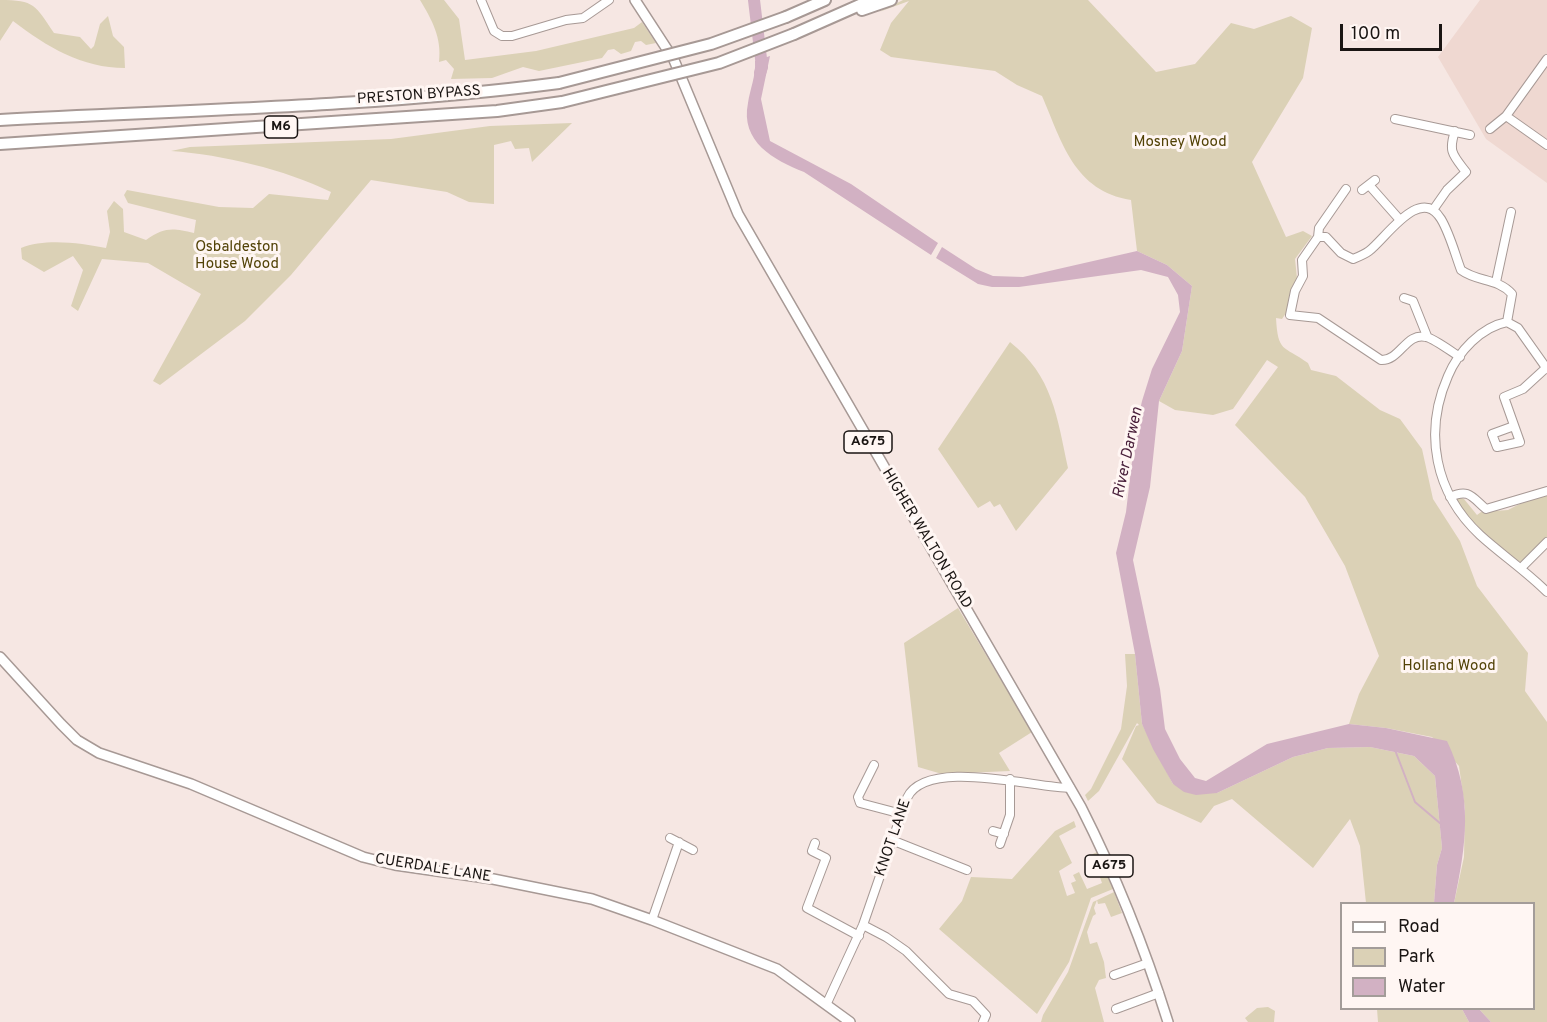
<!DOCTYPE html>
<html>
<head>
<meta charset="utf-8">
<style>
  body { margin:0 }
  #map { position:relative; width:1547px; height:1022px; overflow:hidden; background:#f6e7e3; font-family:Overpass,sans-serif }
  canvas { display:block }
  .legend { position:absolute; left:1340px; top:902px; width:195px; height:108px; box-sizing:border-box; background:#fff6f3; border:2px solid #a39c99; margin:0; padding:8px 10px; list-style:none; font-size:18px; color:#1a1513 }
  .legend li { display:flex; align-items:center; gap:12px; height:30px }
  .legend b { width:30px; border:2px solid #a39c99 }
  .scale { position:absolute; left:1340px; top:24px; width:102px; height:27px; box-sizing:border-box; border:3px solid #1a1513; border-top:0; padding-left:8px; font-size:18px; line-height:21px; white-space:nowrap; color:#1a1513; -webkit-text-stroke:4px #fff6f3; paint-order:stroke }
</style>
</head>
<body>
<div id="map">
<canvas width="1547" height="1022"></canvas>
<ul class="legend">
<li><b style="height:8px;background:#fff"></b>Road</li>
<li><b style="height:16px;background:#dbd1b6"></b>Park</li>
<li><b style="height:16px;background:#d2b1c3"></b>Water</li>
</ul>
<div class="scale">100 m</div>
</div>
<script>
const c = document.querySelector('canvas').getContext('2d');
c.lineJoin = 'round';
function paint(path, color) { c.fillStyle = color; c.fill(path, 'evenodd'); }
function trace(path, color, width, dash) { c.strokeStyle = color; c.lineWidth = width; c.lineCap = dash ? 'butt' : 'round'; c.setLineDash(dash || []); c.stroke(path); }
function label(font, color, halo, rows, align = 'center') {
  c.font = font + ' Overpass,sans-serif'; c.lineWidth = 6; c.setLineDash([]); c.textBaseline = 'middle'; c.strokeStyle = halo; c.fillStyle = color; for (const [text, x, y, turn = 0] of rows) {
    c.save(); c.translate(x, y); c.rotate((+turn || 0) * Math.PI / 180); c.textAlign = isNaN(turn) ? turn : align; if (halo) c.strokeText(text, 0, 0); c.fillText(text, 0, 0); c.restore();
  }
}
paint(new Path2D(`
  M 1480,0 L 1547,0 L 1547,183 L 1486,139 L 1438,57 Z`), '#efd8d1');
paint(new Path2D(`
  M 0,0 C 35,0 35,5 54,33 L 80,37 L 91,49 L 94,46 L 100,24 L 108,16 L 113,36 L 124,47 L 125,68 C 82,68 47,47 13,21 L 0,41 Z
  M 420,0 L 444,0 L 459,19 L 465,60 L 536,51 L 634,28 L 642,22 L 656,43 L 646,45 L 641,41 L 635,42 L 631,51 L 621,54 L 614,49 L 608,50 L 602,58 L 539,71 L 523,67 L 492,78 L 451,79 L 454,69 L 446,60 L 439,62 C 442,38 432,20 420,0 Z
  M 903,0 L 1088,0 L 1156,72 L 1195,64 L 1231,23 L 1254,29 L 1291,16 L 1312,28 L 1303,78 L 1252,162 L 1286,237 L 1303,231 L 1312,236 L 1295,259 L 1297,278 L 1288,310 L 1282,319 L 1276,318 C 1278,353 1283,345 1308,363 L 1311,370 L 1336,376 L 1380,410 L 1400,419 L 1422,449 L 1433,499 L 1460,541 L 1477,586 L 1528,653 L 1525,691 L 1547,722 L 1547,1022 L 1491,1022 L 1479,1009 L 1534,1008 L 1534,904 L 1454,903 L 1464,857 L 1465,809 L 1459,766 L 1432,737 L 1386,728 L 1349,724 L 1359,694 L 1379,656 L 1345,566 L 1305,497 L 1235,425 L 1278,367 L 1267,360 L 1233,409 L 1213,415 L 1175,410 L 1159,401 L 1182,351 L 1192,286 L 1167,265 L 1137,251 L 1131,200 C 1074,191 1062,142 1042,96 L 1017,85 L 995,71 L 891,57 L 880,50 L 891,23 L 909,1 L 879,12 Z
  M 572,123 L 532,162 L 529,148 L 515,149 L 511,141 L 494,145 L 494,204 L 469,202 L 447,192 L 371,180 L 291,275 L 245,321 L 160,385 L 153,381 L 201,294 L 148,263 L 102,259 L 78,311 L 71,306 L 83,270 L 73,256 L 44,272 L 22,259 L 21,248 C 45,238 81,243 106,248 L 110,232 L 107,211 L 114,201 L 123,209 L 124,232 L 146,240 C 165,227 172,228 194,233 L 196,220 L 128,203 L 124,195 L 127,190 L 219,207 L 253,208 L 269,194 L 328,200 L 331,192 C 283,169 224,155 171,151 L 190,147 L 391,139 L 490,126 Z
  M 1010,342 C 1053,376 1057,417 1068,468 L 1016,531 L 1000,504 L 994,507 L 990,501 L 978,508 L 938,449 Z
  M 1537,495 L 1547,495 L 1547,540 L 1521,562 C 1500,555 1468,520 1456,501 L 1459,497 L 1464,499 L 1477,515 L 1481,512 L 1508,510 Z
  M 958,608 L 1032,732 L 999,753 L 1010,771 L 942,774 L 918,767 L 904,643 Z
  M 1125,654 L 1135,654 L 1142,724 L 1173,784 L 1217,793 L 1293,757 L 1328,748 L 1370,747 L 1414,756 L 1435,776 L 1442,848 L 1437,865 L 1434,903 L 1366,903 L 1360,846 L 1350,819 L 1313,868 L 1232,799 L 1214,806 L 1201,823 L 1157,803 L 1122,759 L 1136,726 L 1139,725 L 1137,723 L 1099,791 L 1088,801 L 1085,795 L 1091,789 L 1121,729 L 1127,686 Z
  M 1074,821 L 1076,827 L 1059,836 L 1072,863 L 1059,871 L 1067,896 L 1075,893 L 1071,883 L 1076,881 L 1073,875 L 1079,872 L 1087,889 L 1102,883 L 1093,858 L 1089,856 L 1097,852 L 1113,889 L 1091,898 L 1069,962 L 1037,1014 L 939,929 L 962,901 L 971,877 L 1012,879 L 1055,831 Z
  M 1114,892 L 1122,913 L 1111,917 L 1105,903 L 1098,904 L 1097,900 L 1094,908 L 1096,914 L 1093,916 L 1087,932 L 1090,944 L 1097,942 L 1104,962 L 1106,978 L 1099,980 L 1095,988 L 1104,1022 L 1041,1022 L 1043,1015 L 1068,972 L 1093,902 Z
  M 1268,1007 L 1275,1011 L 1274,1022 L 1248,1022 L 1245,1018 L 1257,1008 Z
  M 1377,1009 L 1462,1009 L 1469,1022 L 1378,1022 Z`), '#dbd1b6');
paint(new Path2D(`
  M 770,56 L 761,99 L 770,141 L 851,184 L 938,243 L 931,255 L 804,172 C 774,160 740,142 748,103 C 750,89 756,76 755,61 Z
  M 942,247 L 976,269 L 993,276 L 1023,277 L 1137,251 L 1167,265 L 1192,286 L 1182,351 L 1159,401 L 1150,487 L 1133,560 L 1160,689 L 1165,729 L 1180,759 L 1195,778 L 1206,781 L 1267,744 L 1349,724 L 1386,728 L 1447,741 C 1474,797 1466,845 1454,903 L 1434,903 L 1437,865 L 1442,848 L 1435,776 L 1414,756 L 1370,747 L 1328,748 L 1293,757 L 1217,793 L 1196,795 L 1184,792 L 1173,784 L 1153,749 L 1142,724 L 1135,654 L 1116,553 L 1126,512 L 1136,428 L 1142,401 L 1152,369 L 1180,312 L 1178,295 L 1168,277 L 1141,270 L 1019,287 L 992,287 L 978,284 L 936,258 Z
  M 1462,1009 L 1479,1009 L 1491,1022 L 1469,1022 Z`), '#d2b1c3');
trace(new Path2D(`
  M 1395,750 L 1415,802 L 1441,824`), '#d2b1c3', 2);
trace(new Path2D(`
  M 754,0 L 762,67 L 760,73`), '#d2b1c3', 12);
const minor = new Path2D(`
  M 481,0 L 494,31 L 502,36 L 512,36 L 566,20 L 583,18 L 609,0
  M 1506,116 L 1547,145
  M 1395,119 L 1470,135
  M 1490,129 L 1506,116 L 1547,59
  M 1369,185 L 1400,220
  M 1362,190 L 1375,180
  M 1433,210 L 1447,190 L 1466,172 C 1453,155 1448,152 1455,131
  M 1318,237 L 1326,237 L 1341,253 L 1353,259 C 1358,257 1365,254 1369,251 C 1387,237 1420,185 1441,219 C 1450,234 1455,254 1461,270 C 1477,282 1498,278 1512,294 L 1507,322
  M 1318,237 L 1302,260 L 1303,276 L 1295,291 L 1290,315 L 1318,318 L 1381,360 C 1400,361 1406,332 1426,337 C 1433,338 1452,352 1460,357
  M 1318,237 L 1319,228 L 1346,189
  M 1496,282 L 1511,212
  M 1404,298 L 1413,301 L 1427,336
  M 1547,369 L 1518,328 L 1507,322 C 1481,327 1458,352 1448,376 C 1423,433 1435,493 1480,535 C 1502,555 1526,571 1547,592
  M 1514,426 L 1492,434 L 1497,447 L 1520,442 L 1504,397 L 1523,389 L 1546,368
  M 1450,497 C 1469,488 1472,497 1486,509 L 1547,491
  M 1521,568 L 1547,542
  M 874,765 L 858,797 L 860,803 L 902,814
  M 993,831 L 1004,834
  M 670,838 L 693,850
  M 894,841 L 967,870
  M 815,843 L 812,851 L 826,858 L 807,908 L 859,936
  M 1000,844 L 1010,815 L 1010,779
  M 652,920 L 679,842
  M 863,925 L 886,937 L 906,951 L 949,994 L 973,1001 L 986,1015 L 983,1022
  M 1114,975 L 1148,963
  M 827,1003 L 863,925 L 907,798 C 926,757 1035,788 1070,788
  M 1116,1009 L 1159,993`);
const major = new Path2D(`
  M 635,0 L 674,60 L 738,214 L 1081,807 C 1116,876 1145,949 1168,1022
  M 0,657 L 61,724 L 77,740 L 99,753 L 191,784 L 363,857 L 395,865 L 493,879 L 592,899 L 652,920 L 777,969 L 850,1022`);
const highway = new Path2D(`
  M 862,10 L 891,0
  M 786,17 L 825,0
  M 794,34 L 871,0
  M 0,120 C 186,110 374,107 559,83
  M 0,144 L 497,111 L 562,102`);
trace(minor, '#a79995', 10);
trace(major, '#a79995', 12);
trace(highway, '#a79995', 14);
trace(minor, '#fff', 8);
trace(major, '#fff', 9);
trace(highway, '#fff', 10);
const highwayBridge = new Path2D(`
  M 559,83 L 711,44 L 786,17
  M 562,102 L 719,63 L 794,34`);
trace(highwayBridge, '#a79995', 14, []);
trace(highwayBridge, '#fff', 10);
for (const [x, y, w] of [
  [281,127,33],
  [868,442,48],
  [1109,866,48]
]) { const box = new Path2D(); box.roundRect(x - w / 2, y - 11, w, 22, 4.5); c.fillStyle = '#fff6f3'; c.fill(box); trace(box, '#1a1513', 1.5); }
label('bold 14px', '#1a1513', null, [
  ["M6",281,127],
  ["A675",868,442],
  ["A675",1109,866]
]);
label('15px', '#1a1513', '#fff6f3', [
  ["PRESTON BYPASS",419,96,-4],
  ["HIGHER WALTON ROAD",926,539,59],
  ["KNOT LANE",894,838,-71],
  ["CUERDALE LANE",433,869,9]
]);
label('15px', '#524206', '#fff6f3', [
  ["Mosney Wood",1180,143],
  ["Osbaldeston",237,248],
  ["House Wood",237,265],
  ["Holland Wood",1449,667]
]);
label('italic 16px', '#481e39', '#fff6f3', [
  ["River Darwen",1129,453,-78]
]);
</script>
</body>
</html>
